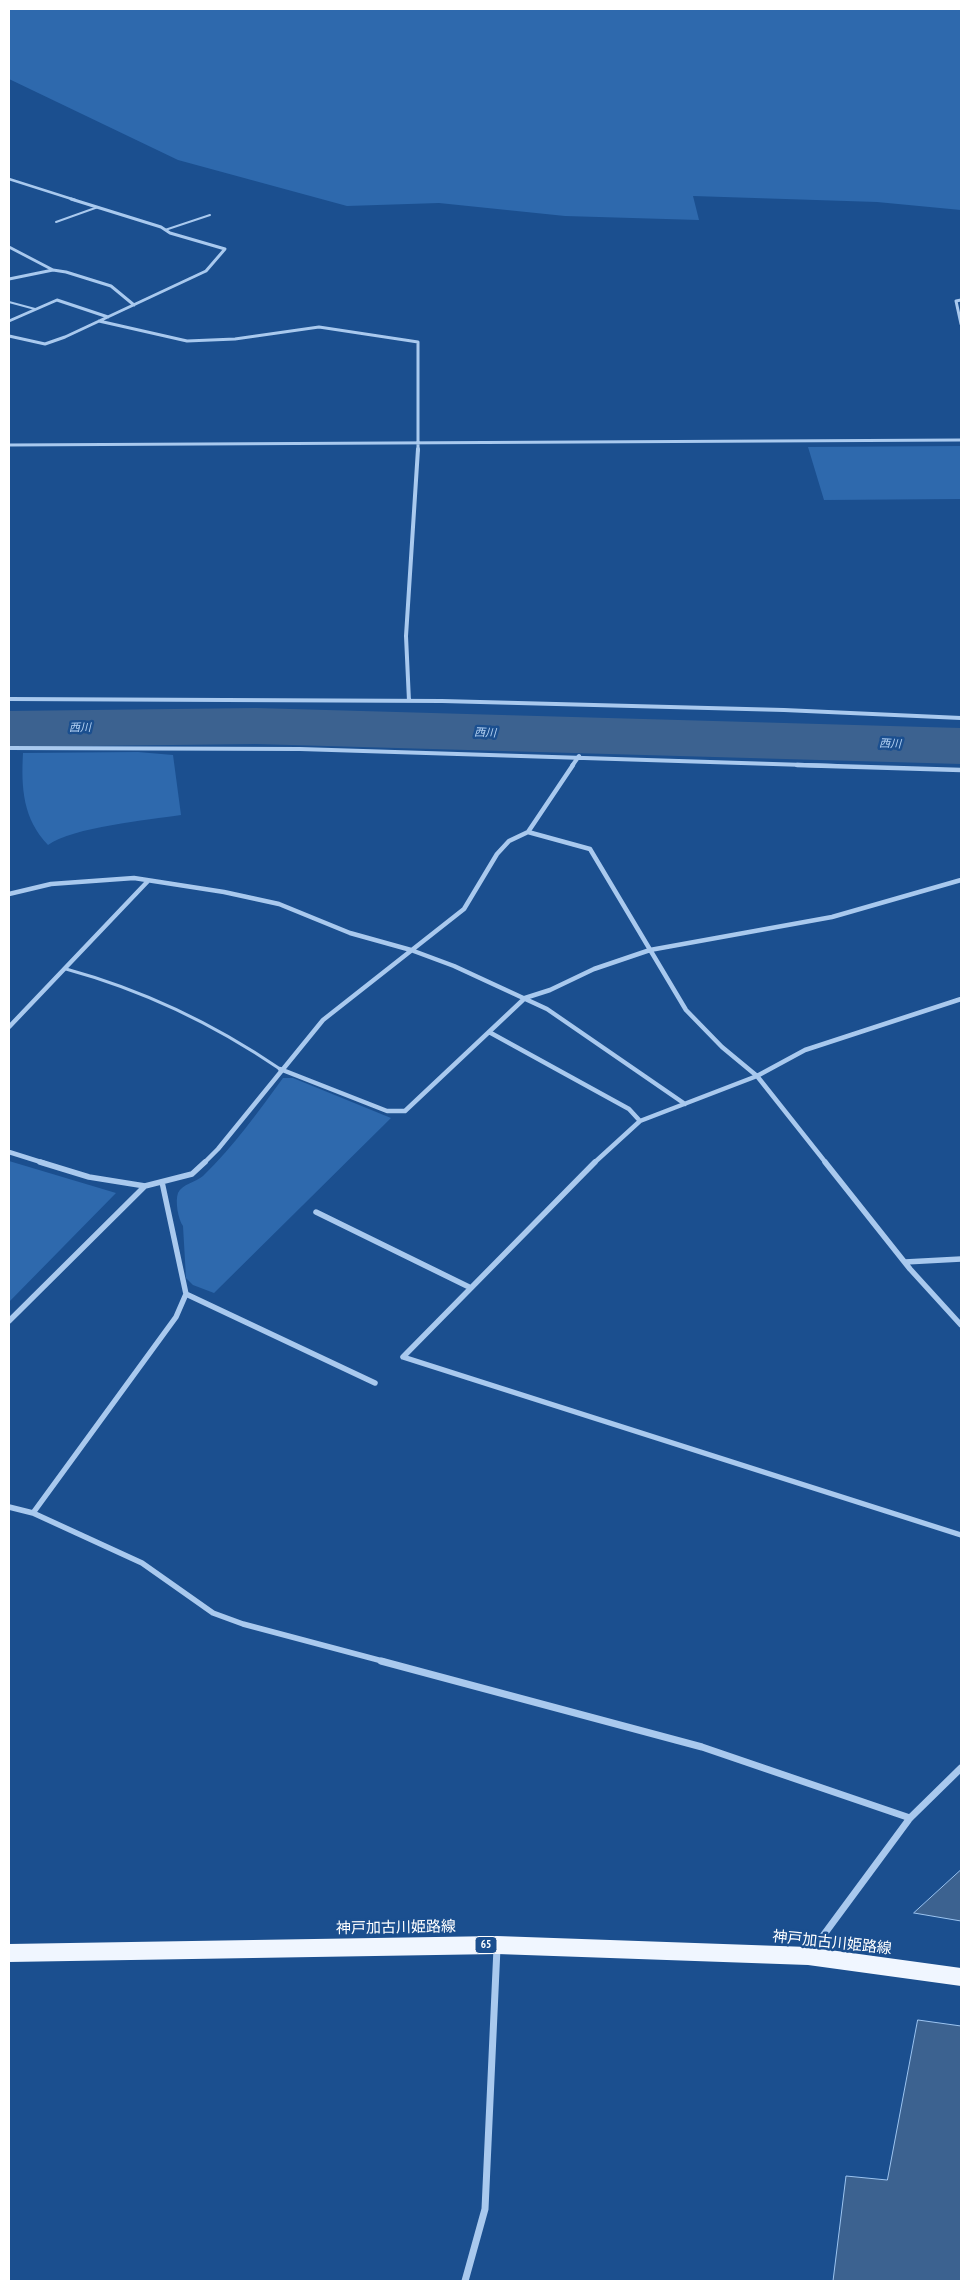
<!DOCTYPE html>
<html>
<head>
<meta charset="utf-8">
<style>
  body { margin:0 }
  #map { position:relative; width:970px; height:2290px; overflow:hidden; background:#1b4f8f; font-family:"PT Sans Narrow",sans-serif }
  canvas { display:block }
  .frame { position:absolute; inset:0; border:10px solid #fff; pointer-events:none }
</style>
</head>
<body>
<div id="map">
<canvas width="970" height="2290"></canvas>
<div class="frame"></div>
</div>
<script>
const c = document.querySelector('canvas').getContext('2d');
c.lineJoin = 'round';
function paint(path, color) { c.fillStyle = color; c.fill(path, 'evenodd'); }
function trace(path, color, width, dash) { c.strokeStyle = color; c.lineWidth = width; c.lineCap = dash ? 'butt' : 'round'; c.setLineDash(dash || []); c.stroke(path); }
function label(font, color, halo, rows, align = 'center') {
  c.font = font + ' "PT Sans Narrow","Noto Sans JP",sans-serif'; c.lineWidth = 5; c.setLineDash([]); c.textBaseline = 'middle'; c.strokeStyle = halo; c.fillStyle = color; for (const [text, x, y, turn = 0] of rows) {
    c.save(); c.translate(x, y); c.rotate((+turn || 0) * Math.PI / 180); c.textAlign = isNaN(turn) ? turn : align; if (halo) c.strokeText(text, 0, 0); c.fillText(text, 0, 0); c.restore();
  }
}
paint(new Path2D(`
  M 9,9 L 961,9 L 961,210 L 877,202 L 693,196 L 699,220 L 565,216 L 439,203 L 347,206 L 178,160 L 9,79 Z
  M 961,446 L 961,499 L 824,500 L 808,447 Z
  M 138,752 L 173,755 L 181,815 C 148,820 73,827 48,845 C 23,819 21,788 23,753 Z
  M 283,1078 L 293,1078 L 391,1118 L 214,1293 L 193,1285 L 186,1278 L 183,1226 C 178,1219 175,1201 178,1193 C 182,1184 196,1182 203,1176 C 234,1146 258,1112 283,1078 Z
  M 9,1161 L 116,1193 L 9,1302 Z`), '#2e69ad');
const water = new Path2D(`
  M 961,1870 L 961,1921 L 914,1913 Z
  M 918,2020 L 961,2026 L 961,2281 L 833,2281 L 846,2176 L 887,2180 Z`);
paint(water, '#3c6290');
trace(water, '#9cc4f0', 1);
paint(new Path2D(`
  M 256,708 L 961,728 L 961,764 L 256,744 L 9,747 L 9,711 Z`), '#3c6290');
trace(new Path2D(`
  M 56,222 L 98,207
  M 165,230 L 210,215
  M 9,302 L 35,309`), '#a9c9ee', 2);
trace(new Path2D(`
  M 66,969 C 143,990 214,1024 280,1069`), '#a9c9ee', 3);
trace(new Path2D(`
  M 9,179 L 75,200`), '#a9c9ee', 2.5);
trace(new Path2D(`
  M 9,247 L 53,270
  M 9,279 L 53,270 L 66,272 L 111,286 L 134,305
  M 961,300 L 956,301 L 961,324
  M 9,321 L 57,300 L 108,317
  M 99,321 L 187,341 L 235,339 L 319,327 L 418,342 L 418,451
  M 9,336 L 45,344 L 65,337 L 206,271 L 225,249 L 170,233 L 161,227 L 71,199
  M 9,445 L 961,440`), '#a9c9ee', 3);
trace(new Path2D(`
  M 9,699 L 442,701 L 784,710 L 961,718
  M 409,701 L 406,636 L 418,449
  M 9,748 L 300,749 L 836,766
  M 572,766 L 579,756`), '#a9c9ee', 4);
trace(new Path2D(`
  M 797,765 L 961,770
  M 528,832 L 590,849 L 686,1010 L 722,1047 L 757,1076 L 826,1163
  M 9,894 L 51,884 L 134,878 L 224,892 L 279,904 L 350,933 L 411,950 L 454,966 L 547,1009 L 685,1104
  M 9,1027 L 148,881
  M 489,1032 L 629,1109 L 640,1121
  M 280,1069 L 387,1111 L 405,1111 L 525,998 L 550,990 L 594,969 L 650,950 L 832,917 L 961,880
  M 9,1152 L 44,1163
  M 204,1163 L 218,1149 L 323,1020 L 464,909 L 497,854 L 509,841 L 528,832 L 573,765
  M 594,1163 L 640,1121 L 757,1076 L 805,1050 L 961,999`), '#a9c9ee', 4.5);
trace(new Path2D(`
  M 40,1162 L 89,1177 L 145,1186
  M 595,1162 L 403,1357 L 961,1535
  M 825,1162 L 910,1269 L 961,1325
  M 316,1212 L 469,1287
  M 905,1262 L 961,1259
  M 186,1294 L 375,1383
  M 9,1321 L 145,1186 L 192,1174 L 205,1162
  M 9,1507 L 33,1513 L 142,1563 L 213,1613 L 243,1624 L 386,1662
  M 33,1513 L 176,1317 L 186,1294 L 162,1182`), '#a9c9ee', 5.5);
trace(new Path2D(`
  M 381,1661 L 702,1747 L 910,1818
  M 811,1952 L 910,1818 L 961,1768
  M 465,2281 L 485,2209 L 497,1948`), '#a9c9ee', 7);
paint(new Path2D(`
  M 497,1936 L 808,1947 L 961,1968 L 961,1986 L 808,1965 L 497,1954 L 9,1962 L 9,1944 Z`), '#f0f6ff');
label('italic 11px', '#b5d3f5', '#1b4f8f', [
  ["西川",80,728,-1],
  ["西川",485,733,2],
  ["西川",890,744,2]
]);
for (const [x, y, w] of [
  [486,1945,22]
]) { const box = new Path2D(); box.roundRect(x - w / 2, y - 8.5, w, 17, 4); c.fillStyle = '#1b4f8f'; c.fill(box); trace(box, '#fff', 1); }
label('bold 11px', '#fff', null, [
  ["65",486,1945]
]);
label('15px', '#fff', '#1b4f8f', [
  ["神戸加古川姫路線",396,1928,-1],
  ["神戸加古川姫路線",832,1943,6]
]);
</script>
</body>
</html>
